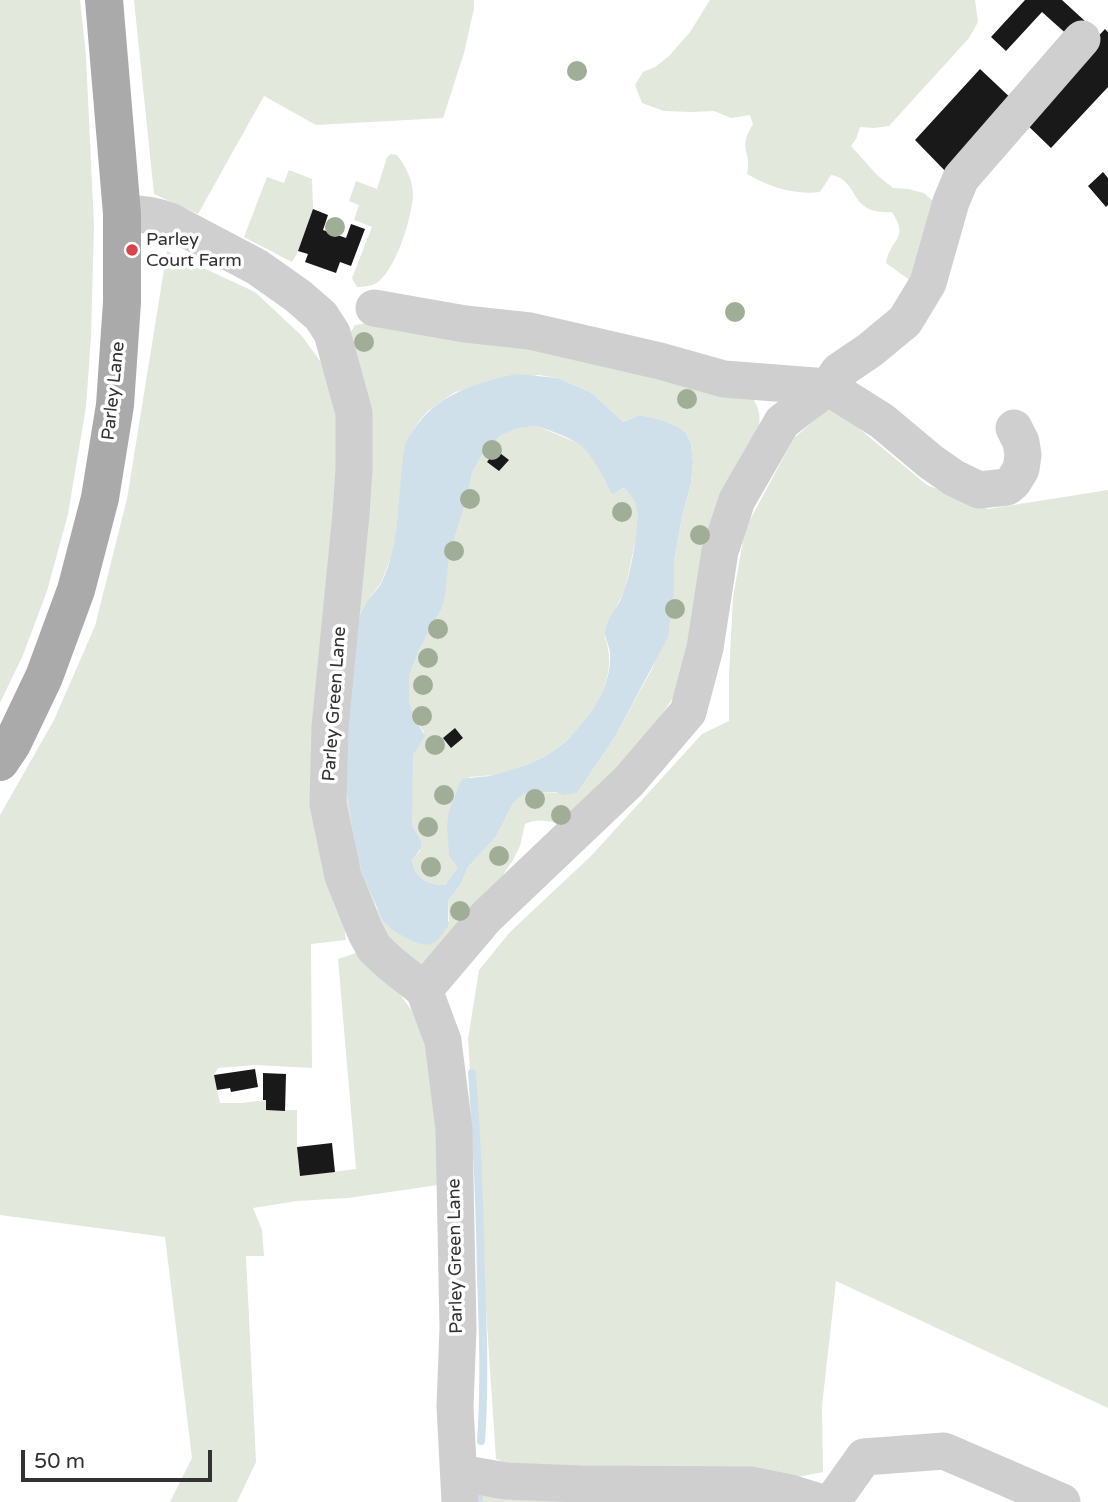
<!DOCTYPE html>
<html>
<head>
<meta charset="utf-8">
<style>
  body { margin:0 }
  #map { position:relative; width:1108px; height:1502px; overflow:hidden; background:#fff; font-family:"Varela Round",sans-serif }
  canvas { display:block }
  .scale { position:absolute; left:21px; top:1450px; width:191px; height:32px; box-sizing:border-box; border:4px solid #323232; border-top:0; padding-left:9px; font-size:21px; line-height:24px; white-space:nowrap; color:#323232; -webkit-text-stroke:5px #fff; paint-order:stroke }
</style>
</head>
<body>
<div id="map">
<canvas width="1108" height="1502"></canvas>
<div class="scale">50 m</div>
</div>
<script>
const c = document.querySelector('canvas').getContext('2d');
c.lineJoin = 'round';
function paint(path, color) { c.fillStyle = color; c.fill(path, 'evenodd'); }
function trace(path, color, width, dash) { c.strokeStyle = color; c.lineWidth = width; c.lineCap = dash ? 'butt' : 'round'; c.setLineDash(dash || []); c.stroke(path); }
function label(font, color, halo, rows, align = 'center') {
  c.font = font + ' "Varela Round",sans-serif'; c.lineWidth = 7; c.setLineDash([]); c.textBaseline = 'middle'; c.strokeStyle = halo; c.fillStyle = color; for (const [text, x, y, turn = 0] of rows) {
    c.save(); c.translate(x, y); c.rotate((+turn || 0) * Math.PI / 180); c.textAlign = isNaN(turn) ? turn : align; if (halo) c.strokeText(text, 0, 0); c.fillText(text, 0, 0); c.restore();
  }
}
paint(new Path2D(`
  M 0,0 L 80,0 L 86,56 L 94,226 L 91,337 L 86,407 L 68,514 L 47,591 L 23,655 L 0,703 Z
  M 134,0 L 474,0 L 474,8 L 464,53 L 443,118 L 316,125 L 264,96 L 198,214 L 154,194 Z
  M 710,0 L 975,0 L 978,22 L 969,38 L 889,126 L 874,128 L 860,127 L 856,139 L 851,146 L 877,175 L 893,188 L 908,189 L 924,193 L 935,203 L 915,284 L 886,263 C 890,238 910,240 892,212 C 847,215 861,180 831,175 L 820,192 C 794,195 769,187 747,174 C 753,151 736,151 753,124 L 750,115 L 731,118 L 714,111 L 692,112 L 664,111 L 642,103 L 635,85 L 643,72 L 655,67 L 669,56 L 690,32 Z
  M 391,154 L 397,155 C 406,167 413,180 413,195 C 412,217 396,269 378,282 C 373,286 364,287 357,287 L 352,278 L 372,227 L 354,220 L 359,205 L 349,201 L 356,181 L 377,189 L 387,157 Z
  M 289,170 L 312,179 L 313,209 L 298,251 L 292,262 L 244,237 L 267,177 L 284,183 Z
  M 167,251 L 255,292 L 302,336 L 333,379 L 344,435 L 339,886 L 346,940 L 311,944 L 312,1068 L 255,1065 L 218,1068 L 214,1075 L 220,1103 L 241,1103 L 266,1100 L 266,1110 L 297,1110 L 297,1147 L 300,1176 L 356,1169 L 338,959 L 356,953 L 375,964 L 391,982 L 420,1022 L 431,1072 L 438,1149 L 438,1185 L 348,1198 L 297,1201 L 253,1208 L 262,1230 L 264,1256 L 246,1256 L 256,1462 L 237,1502 L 170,1502 L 192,1458 L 165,1237 L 0,1215 L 0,815 L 54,720 L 95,626 L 127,499 Z
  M 384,320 L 420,325 L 751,395 C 763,414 760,420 756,442 L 681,684 L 669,704 L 636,752 L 564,824 C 550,822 538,817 525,824 L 520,846 L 513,860 L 481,908 L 440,958 L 417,966 L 384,938 L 342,842 L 348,337 L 355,325 ZM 538,375 L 558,378 L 592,393 L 623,422 L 640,415 L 662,420 L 677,426 L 686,433 L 691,443 L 693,462 L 691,483 L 682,517 L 674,562 L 674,589 L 653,667 L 615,737 L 577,793 L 534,792 L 524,794 L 514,802 L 495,838 L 468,867 L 461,884 L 448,901 L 449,921 L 377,909 L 356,854 L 345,770 L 370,597 L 381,583 L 391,557 L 397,530 L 406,443 L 419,421 L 428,411 L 455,392 Z
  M 832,406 L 927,485 L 988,509 L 1108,490 L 1108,1408 L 836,1281 L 822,1406 L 823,1472 L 792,1478 L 533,1474 L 496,1459 L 468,1039 L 479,970 L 510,932 L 592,855 L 702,734 L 729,721 L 729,675 L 733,597 L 745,529 L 794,438 Z
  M 537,426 L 580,444 L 590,453 L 608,484 L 612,495 L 623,488 L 632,495 L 637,507 L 637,533 L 625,590 L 616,607 L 605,638 C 621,680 588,725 556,749 C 545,757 529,764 517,769 C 501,775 485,776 469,777 L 454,862 L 457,868 L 445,885 C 428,885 415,878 412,860 L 420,851 L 412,821 L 412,770 L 413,755 L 424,732 L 416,720 L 409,701 L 409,676 L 419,650 L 441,610 L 449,556 L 468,495 L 472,473 L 482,455 L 498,436 L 517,427 Z
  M 471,1489 L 680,1502 L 470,1502 Z`), '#e2e8dc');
paint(new Path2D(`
  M 517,374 L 558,378 L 592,393 L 623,422 L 640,415 L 662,420 L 677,426 L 686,433 L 691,443 L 693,462 L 691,483 L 682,517 L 674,562 L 674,589 L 668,637 L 615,737 L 577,793 L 563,795 L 556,792 L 534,792 L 524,794 L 514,802 L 495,838 L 468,867 L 461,884 L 448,901 L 448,926 L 437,941 L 428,945 L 417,943 L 395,932 L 383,921 L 364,878 L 356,854 L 347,792 L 345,770 L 354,633 C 358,620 362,609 369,599 C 373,593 379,588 382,582 C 385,574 389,565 391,556 C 401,520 398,482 405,445 C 406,440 410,436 413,431 C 435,395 477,382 517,374 ZM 537,426 C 551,431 566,436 579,444 C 590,451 607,482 612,495 L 623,488 C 630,493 633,497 636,505 C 641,522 630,577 623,594 C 619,606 609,615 606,627 C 603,637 609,644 610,653 C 612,686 591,716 569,738 C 549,758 520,769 493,775 C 482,778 472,776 461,780 L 449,811 L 447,825 L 449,855 L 454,862 L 457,868 L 445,885 C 428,885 415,878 412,860 C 432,838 415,842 412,821 L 413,755 L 425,736 L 416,720 L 409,701 L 409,676 L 419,650 L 441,610 L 445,596 L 449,556 L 468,495 L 472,473 L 482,455 L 499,436 L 517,428 Z`), '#d0e0eb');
trace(new Path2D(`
  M 472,1073 C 477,1140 480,1208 481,1276 C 483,1331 485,1386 481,1441
  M 479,1499 L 479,1502`), '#d0e0eb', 8);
paint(new Path2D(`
  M 1025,0 L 1062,0 L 1086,22 L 1071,38 L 1042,12 L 1006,51 L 991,37 Z
  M 1105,29 L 1108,32 L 1108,87 L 1051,148 L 1021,119 Z
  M 980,69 L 1015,102 L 950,176 L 915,140 Z
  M 1103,172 L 1108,178 L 1108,205 L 1106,207 L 1088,186 Z
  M 313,209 L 328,215 L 323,230 L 346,238 L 351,224 L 365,229 L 351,266 L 340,262 L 336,273 L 305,262 L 308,254 L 298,251 Z
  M 496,450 L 509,460 L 499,471 L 487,462 Z
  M 455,728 L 463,738 L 451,748 L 443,738 Z
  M 255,1069 L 258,1087 L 231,1092 L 230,1088 L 217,1090 L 214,1075 Z
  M 263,1073 L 286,1074 L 285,1111 L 266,1110 L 266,1100 L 263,1100 Z
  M 332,1143 L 335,1172 L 300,1176 L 297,1147 Z`), '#191919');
trace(new Path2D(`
  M 122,214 C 139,213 154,215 170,221 L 257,267 L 298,296 L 321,316 L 332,333 L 354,413 L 354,469 L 351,514 L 330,727 L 328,804 L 343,876 L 365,931 L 374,948 L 390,963 L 424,990 L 443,1041 L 454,1129 L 458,1329 L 455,1406 L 460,1502
  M 374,308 L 465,324 L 530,331 L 660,361 L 724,379 L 828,387 L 882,421 L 931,462 L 954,478 L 979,490 L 1007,487 L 1013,482 L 1021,469 L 1023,455 L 1021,442 L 1014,428
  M 424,990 L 486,917 L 629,781 L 688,712 L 705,648 L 720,551 L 737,500 L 782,422 L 828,387 L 839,371 L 870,350 L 905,321 L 928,283 L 951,202 L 961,178 L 1082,39
  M 460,1473 L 506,1481 L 580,1484 L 750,1485 L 790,1493 L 819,1502
  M 832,1502 L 864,1457 L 944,1451 L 1062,1502`), '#cfcfcf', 37);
trace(new Path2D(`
  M 0,762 L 12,744 L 44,677 L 76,590 L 100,498 L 115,405 L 122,302 L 122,214 L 104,0`), '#aaa', 38);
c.fillStyle = '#a1ae97';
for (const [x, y] of [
  [577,71],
  [335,227],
  [735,312],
  [364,342],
  [687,399],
  [492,450],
  [470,499],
  [622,512],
  [700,535],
  [454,551],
  [675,609],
  [438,629],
  [428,658],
  [423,685],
  [422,716],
  [435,745],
  [444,795],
  [535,799],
  [561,815],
  [428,827],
  [499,856],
  [431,867],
  [460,911]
]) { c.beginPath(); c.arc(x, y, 10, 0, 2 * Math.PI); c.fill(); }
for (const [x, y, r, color] of [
  [132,250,7,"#d9444c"]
]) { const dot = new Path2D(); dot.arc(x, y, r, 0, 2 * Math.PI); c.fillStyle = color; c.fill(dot); trace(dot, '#fff', 2.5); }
label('18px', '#323232', '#fff', [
  ["Parley",146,240],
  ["Court Farm",146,261]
], 'left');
label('18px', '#323232', '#fff', [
  ["Parley Lane",114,391,-84],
  ["Parley Green Lane",335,704,-86],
  ["Parley Green Lane",456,1256,-91]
]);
</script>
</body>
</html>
